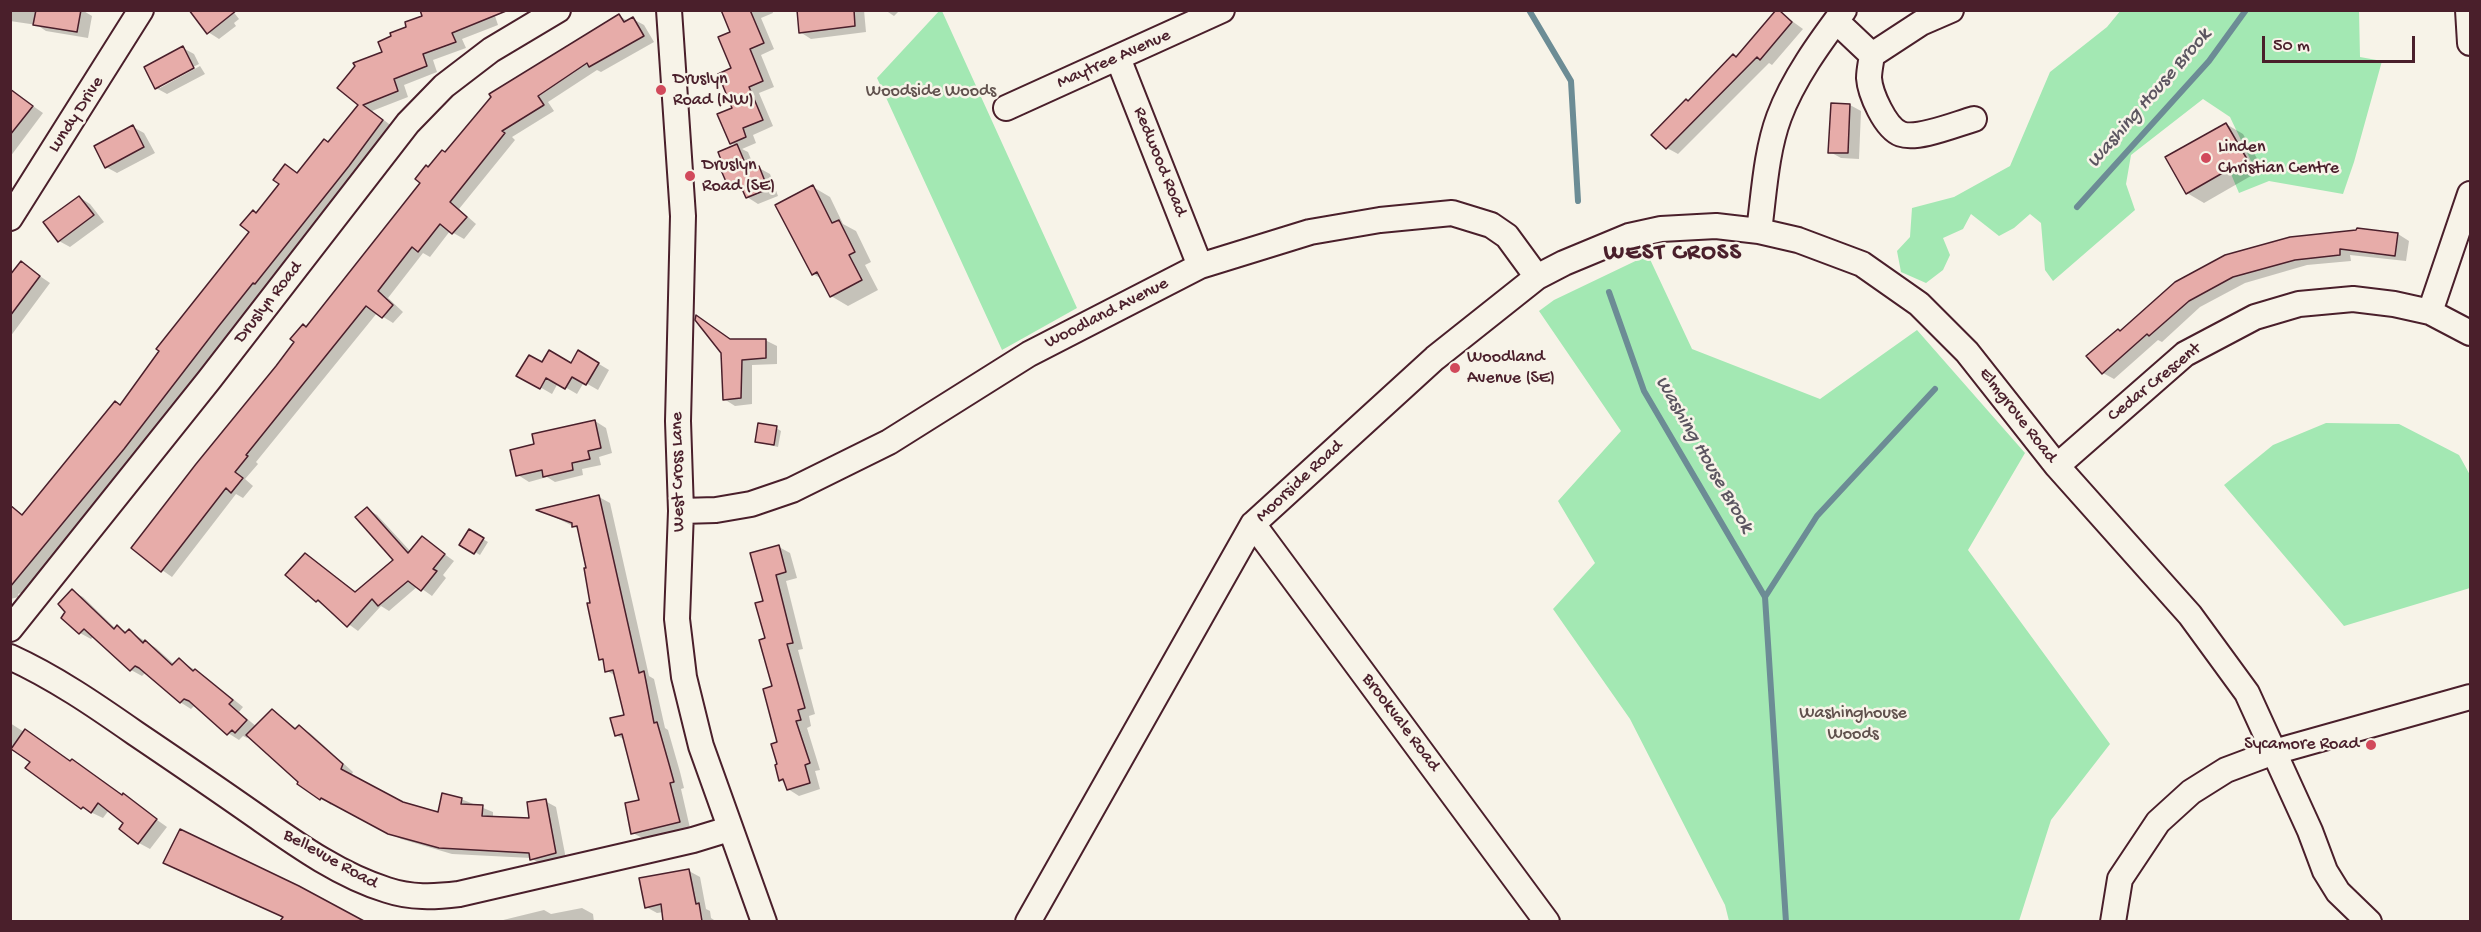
<!DOCTYPE html>
<html>
<head>
<meta charset="utf-8">
<style>
  body { margin:0 }
  #map { position:relative; width:2481px; height:932px; overflow:hidden; background:#f7f3e8; font-family:"Gochi Hand",sans-serif }
  canvas { display:block }
  .frame { position:absolute; inset:0; border:12px solid #4a1f2b; pointer-events:none }
  .scale { position:absolute; left:2262px; top:36px; width:153px; height:27px; box-sizing:border-box; border:3px solid #4a1f2b; border-top:0; padding-left:8px; font-size:18px; line-height:21px; white-space:nowrap; color:#4a1f2b; -webkit-text-stroke:4px #f7f3e8; paint-order:stroke }
</style>
</head>
<body>
<div id="map">
<canvas width="2481" height="932"></canvas>
<div class="frame"></div>
<div class="scale">50 m</div>
</div>
<script>
const c = document.querySelector('canvas').getContext('2d');
c.lineJoin = 'round';
function paint(path, color) { c.fillStyle = color; c.fill(path, 'evenodd'); }
function trace(path, color, width, dash) { c.strokeStyle = color; c.lineWidth = width; c.lineCap = dash ? 'butt' : 'round'; c.setLineDash(dash || []); c.stroke(path); }
function label(font, color, halo, rows, align = 'center') {
  c.font = font + ' "Gochi Hand",sans-serif'; c.lineWidth = 5; c.setLineDash([]); c.textBaseline = 'middle'; c.strokeStyle = halo; c.fillStyle = color; for (const [text, x, y, turn = 0] of rows) {
    c.save(); c.translate(x, y); c.rotate((+turn || 0) * Math.PI / 180); c.textAlign = isNaN(turn) ? turn : align; if (halo) c.strokeText(text, 0, 0); c.fillText(text, 0, 0); c.restore();
  }
}
paint(new Path2D(`
  M 940,10 L 942,11 L 1077,308 L 1002,350 L 877,78 Z
  M 2121,10 L 2359,11 L 2360,57 L 2382,61 L 2354,162 L 2343,194 L 2269,181 L 2239,193 L 2231,174 L 2251,161 L 2230,117 L 2203,99 L 2131,155 L 2126,184 L 2135,210 L 2053,281 L 2045,270 L 2041,223 L 2030,214 L 2014,228 L 1999,236 L 1971,214 L 1963,229 L 1943,238 L 1950,255 L 1943,270 L 1926,283 L 1901,272 L 1897,251 L 1910,237 L 1912,208 L 1954,197 L 2010,166 L 2050,72 L 2107,27 Z
  M 1648,255 L 1692,349 L 1820,399 L 1917,330 L 2025,453 L 1968,550 L 2110,744 L 2051,820 L 2019,921 L 1729,921 L 1725,905 L 1630,719 L 1553,609 L 1595,563 L 1558,501 L 1621,431 L 1539,311 L 1554,300 Z
  M 2326,423 L 2399,424 L 2459,455 L 2470,475 L 2470,588 L 2344,626 L 2224,485 L 2273,445 Z`), '#a3e8b3');
paint(new Path2D(`
  M 10,10 L 82,10 L 92,16 L 88,38 L 46,31 L 37,25 L 10,21 Z
  M 232,10 L 239,19 L 234,23 L 236,26 L 219,39 L 208,32 Z
  M 422,10 L 510,10 L 495,16 L 498,25 L 462,39 L 466,48 L 433,60 L 437,72 L 404,85 L 408,97 L 372,111 L 393,127 L 134,455 L 27,587 L 28,591 L 18,594 L 19,597 L 10,599 L 10,562 L 120,406 L 251,232 L 257,214 L 281,184 L 286,166 L 299,174 L 329,143 L 360,104 L 384,52 L 408,28 L 424,17 Z
  M 723,10 L 772,10 L 773,13 L 761,18 L 774,49 L 761,55 L 774,87 L 759,93 L 773,126 L 753,135 L 756,143 L 742,149 L 748,152 L 755,169 L 759,168 L 770,174 L 778,196 L 758,204 L 747,197 L 743,188 L 739,190 L 728,183 L 723,161 L 737,146 L 731,142 L 734,108 L 732,33 Z
  M 798,10 L 864,10 L 866,32 L 811,39 L 800,32 Z
  M 885,10 L 900,10 L 894,16 Z
  M 1778,11 L 1803,29 L 1772,65 L 1769,63 L 1678,154 L 1667,148 L 1689,103 L 1737,58 Z
  M 619,16 L 628,21 L 633,19 L 644,25 L 654,42 L 601,72 L 597,70 L 548,102 L 554,111 L 512,137 L 515,140 L 459,209 L 476,224 L 464,239 L 450,231 L 430,257 L 423,253 L 388,298 L 403,312 L 393,323 L 377,313 L 256,462 L 258,464 L 245,479 L 253,486 L 243,498 L 236,494 L 172,577 L 162,570 L 307,328 L 422,183 L 429,169 L 445,153 Z
  M 183,48 L 194,54 L 199,64 L 160,84 L 160,88 L 200,66 L 205,74 L 167,94 L 156,88 Z
  M 10,90 L 43,113 L 10,157 Z
  M 1850,105 L 1861,111 L 1859,159 L 1841,158 L 1830,152 Z
  M 2226,124 L 2243,134 L 2263,169 L 2204,203 L 2187,193 Z
  M 133,127 L 144,133 L 155,153 L 117,173 L 106,167 Z
  M 813,187 L 830,197 L 843,224 L 856,231 L 871,262 L 865,265 L 878,290 L 848,306 L 831,296 L 822,279 L 813,274 Z
  M 79,197 L 90,204 L 104,222 L 70,247 L 59,241 Z
  M 2398,234 L 2409,241 L 2406,261 L 2350,255 L 2351,261 L 2307,265 L 2245,283 L 2200,307 L 2162,342 L 2158,340 L 2114,379 L 2103,373 L 2121,332 L 2176,283 Z
  M 21,263 L 50,283 L 10,337 L 10,278 Z
  M 697,317 L 732,340 L 765,340 L 777,346 L 777,364 L 752,365 L 752,404 L 735,406 L 724,399 L 723,352 Z
  M 579,352 L 609,370 L 598,390 L 584,382 L 577,394 L 558,383 L 552,394 L 519,375 L 543,364 L 572,365 Z
  M 595,421 L 606,428 L 612,453 L 599,457 L 601,465 L 582,469 L 583,475 L 555,482 L 547,477 L 529,482 L 518,475 L 536,445 Z
  M 776,428 L 781,431 L 778,447 L 757,442 Z
  M 599,497 L 610,503 L 649,676 L 654,679 L 665,728 L 668,730 L 680,772 L 684,788 L 681,789 L 690,828 L 644,839 L 633,833 L 641,801 L 625,740 L 616,735 L 626,716 L 616,676 L 607,671 L 605,662 L 600,659 L 588,569 L 579,529 L 540,510 Z
  M 367,509 L 377,515 L 411,552 L 422,538 L 454,561 L 443,575 L 446,578 L 432,596 L 418,586 L 389,611 L 381,606 L 358,631 L 317,601 L 306,554 L 357,593 L 395,560 Z
  M 469,531 L 488,542 L 480,555 L 461,544 Z
  M 779,547 L 790,553 L 797,578 L 786,581 L 803,649 L 798,650 L 815,714 L 809,716 L 811,726 L 807,728 L 820,770 L 815,771 L 820,789 L 799,796 L 788,789 L 786,783 L 780,780 L 774,687 L 767,639 L 765,602 Z
  M 72,591 L 83,597 L 116,629 L 117,627 L 127,632 L 129,631 L 156,648 L 175,665 L 179,660 L 206,677 L 243,707 L 239,712 L 257,727 L 273,710 L 297,729 L 300,727 L 310,733 L 353,772 L 351,776 L 402,803 L 439,814 L 461,799 L 493,812 L 493,818 L 531,819 L 545,801 L 556,807 L 566,859 L 542,865 L 531,858 L 452,854 L 401,839 L 332,803 L 331,805 L 300,782 L 249,736 L 247,738 L 243,736 L 239,740 L 228,733 L 195,705 L 191,709 L 180,702 L 146,672 L 142,676 L 131,670 L 94,636 L 91,639 L 80,633 L 67,611 Z
  M 10,723 L 71,762 L 83,767 L 167,827 L 150,849 L 139,843 L 125,823 L 109,810 L 103,818 L 82,808 L 32,762 L 13,749 L 10,753 Z
  M 176,868 L 359,921 L 363,922 L 291,922 L 249,900 L 247,902 Z
  M 689,871 L 700,877 L 706,909 L 710,911 L 711,918 L 717,922 L 666,922 L 664,912 L 657,913 L 646,907 Z
  M 582,908 L 593,914 L 594,922 L 495,922 L 544,910 L 551,914 Z`), '#0003');
trace(new Path2D(`
  M 1529,10 L 1571,81 L 1578,201
  M 2077,207 L 2209,61 L 2246,10
  M 1609,292 L 1644,391 L 1765,597 L 1786,922
  M 1765,597 L 1817,516 L 1935,389`), '#6c8c95', 6);
const building = new Path2D(`
  M 36,10 L 81,10 L 77,32 L 33,25 Z
  M 189,10 L 237,10 L 207,34 Z
  M 420,10 L 506,11 L 452,33 L 456,42 L 423,54 L 427,66 L 394,79 L 398,91 L 363,105 L 383,120 L 349,166 L 255,284 L 253,283 L 218,327 L 124,449 L 10,587 L 10,505 L 22,515 L 115,401 L 120,405 L 159,351 L 156,349 L 249,232 L 240,225 L 253,210 L 256,213 L 279,184 L 273,180 L 285,164 L 297,173 L 324,139 L 328,142 L 358,105 L 337,88 L 355,66 L 353,63 L 382,52 L 378,42 L 391,36 L 390,33 L 406,27 L 405,22 L 422,16 Z
  M 721,10 L 750,10 L 764,43 L 750,49 L 763,81 L 749,87 L 763,120 L 743,128 L 746,137 L 730,144 L 717,114 L 732,108 L 718,74 L 731,68 L 718,37 L 730,32 Z
  M 797,10 L 854,10 L 855,26 L 799,33 Z
  M 1776,10 L 1779,10 L 1792,22 L 1760,60 L 1757,57 L 1666,149 L 1651,135 L 1686,99 L 1688,101 L 1733,54 L 1736,57 Z
  M 619,14 L 624,22 L 633,17 L 644,36 L 589,67 L 587,63 L 538,96 L 544,105 L 502,131 L 505,133 L 450,202 L 467,217 L 452,234 L 440,224 L 418,252 L 412,247 L 378,291 L 393,305 L 382,318 L 366,306 L 246,455 L 248,456 L 235,472 L 243,478 L 231,493 L 226,488 L 161,572 L 131,548 L 196,464 L 276,366 L 294,342 L 290,339 L 303,324 L 306,327 L 420,183 L 415,179 L 426,165 L 428,167 L 442,150 L 445,152 L 491,97 L 489,94 Z
  M 183,46 L 194,68 L 155,89 L 144,67 Z
  M 10,89 L 33,106 L 10,135 Z
  M 1831,103 L 1850,104 L 1848,153 L 1828,153 Z
  M 2226,123 L 2247,159 L 2186,194 L 2165,157 Z
  M 133,125 L 144,147 L 105,168 L 94,146 Z
  M 737,144 L 748,170 L 759,166 L 768,189 L 746,198 L 738,180 L 727,184 L 717,161 L 721,160 L 718,152 Z
  M 813,185 L 832,223 L 839,220 L 855,252 L 849,255 L 862,280 L 830,297 L 817,272 L 812,275 L 775,205 Z
  M 79,196 L 94,215 L 58,242 L 43,222 Z
  M 2357,228 L 2398,233 L 2395,256 L 2340,249 L 2340,255 L 2295,260 L 2233,277 L 2189,301 L 2149,336 L 2147,334 L 2102,374 L 2086,356 L 2118,329 L 2120,331 L 2175,282 L 2225,255 L 2290,237 L 2356,230 Z
  M 21,261 L 40,276 L 10,316 L 10,275 Z
  M 696,315 L 730,339 L 766,339 L 766,358 L 742,360 L 741,398 L 723,400 L 721,353 L 695,320 Z
  M 549,350 L 571,363 L 578,350 L 599,363 L 586,385 L 572,377 L 565,389 L 546,378 L 540,389 L 516,376 L 529,355 L 542,362 Z
  M 595,420 L 601,448 L 588,451 L 590,459 L 572,463 L 573,470 L 543,477 L 542,470 L 516,476 L 510,450 L 534,444 L 532,434 Z
  M 758,423 L 777,426 L 774,445 L 755,442 Z
  M 599,495 L 639,673 L 644,671 L 654,723 L 657,722 L 669,764 L 674,782 L 670,783 L 680,822 L 631,834 L 625,803 L 639,800 L 622,734 L 615,736 L 610,718 L 624,715 L 613,670 L 605,672 L 603,659 L 599,660 L 587,603 L 590,603 L 584,568 L 586,568 L 577,526 L 572,527 L 572,523 L 536,510 Z
  M 367,507 L 408,553 L 422,536 L 445,554 L 433,569 L 437,571 L 421,591 L 408,581 L 378,606 L 372,599 L 347,627 L 318,600 L 316,602 L 285,575 L 305,553 L 355,592 L 393,560 L 355,517 Z
  M 469,529 L 484,538 L 474,554 L 459,545 Z
  M 779,545 L 786,572 L 776,575 L 793,643 L 787,644 L 805,708 L 798,710 L 801,720 L 796,721 L 810,763 L 805,765 L 810,783 L 787,790 L 783,779 L 779,781 L 775,765 L 777,764 L 771,744 L 777,742 L 763,689 L 772,686 L 759,640 L 765,638 L 755,603 L 763,601 L 750,553 Z
  M 72,589 L 114,629 L 117,625 L 125,633 L 129,629 L 143,643 L 145,640 L 172,665 L 179,658 L 193,671 L 195,669 L 233,700 L 229,704 L 247,720 L 235,733 L 232,730 L 227,735 L 189,701 L 184,699 L 180,703 L 139,668 L 135,666 L 130,671 L 84,629 L 79,634 L 61,618 L 65,612 L 58,604 Z
  M 272,709 L 295,729 L 299,725 L 343,764 L 341,769 L 403,802 L 438,812 L 442,793 L 462,798 L 461,804 L 483,805 L 482,816 L 529,818 L 527,802 L 546,799 L 556,853 L 530,860 L 529,853 L 439,848 L 388,834 L 321,798 L 320,800 L 297,784 L 298,782 L 246,735 Z
  M 25,729 L 70,761 L 72,759 L 122,795 L 123,793 L 157,819 L 138,844 L 119,829 L 123,823 L 98,803 L 91,813 L 83,807 L 81,809 L 25,768 L 30,762 L 11,749 Z
  M 180,829 L 299,886 L 364,921 L 280,921 L 283,917 L 163,863 Z
  M 689,869 L 696,904 L 699,903 L 702,921 L 663,921 L 661,904 L 645,908 L 639,878 Z`);
paint(building, '#e7aca9');
trace(building, '#4a1f2b', 1.5);
const minor = new Path2D(`
  M 669,10 L 683,216 L 678,421 L 681,511 L 677,619 L 684,677 L 701,746 L 764,922
  M 2468,10 L 2470,43
  M 1836,21 L 1872,55 C 1871,62 1869,71 1869,78 C 1870,93 1885,128 1901,134 C 1918,140 1956,124 1974,119
  M 1872,55 L 1921,23 L 1951,10
  M 1118,58 L 1200,266
  M 1006,108 L 1222,10
  M 10,218 L 141,10
  M 1759,231 C 1764,194 1766,152 1779,117 C 1793,79 1820,42 1844,10
  M 2430,312 L 2470,194
  M 2057,466 L 2185,354 L 2255,317 L 2299,304 L 2353,299 L 2394,304 L 2430,312 L 2470,333
  M 681,511 L 716,510 L 751,504 L 792,490 L 889,442 L 1029,354 L 1200,266 L 1310,232 L 1380,220 L 1452,213 L 1491,225 L 1507,236 L 1537,277
  M 1253,524 L 1547,922
  M 10,629 L 209,380 L 408,123 L 444,86 L 491,50 L 558,10
  M 10,657 C 54,677 95,705 135,733 C 175,760 216,788 256,816 C 296,844 339,875 387,890 C 411,898 434,897 459,894 L 693,840 L 729,829
  M 1028,922 L 1253,524 L 1435,358 L 1537,277 L 1564,263 L 1629,236 L 1661,229 L 1716,226 L 1759,231 L 1798,240 L 1862,264 L 1919,304 L 1967,352 L 2057,466 L 2190,615 L 2247,693 L 2310,831 L 2325,871 L 2338,892 L 2369,922
  M 2113,922 L 2120,879 L 2158,822 L 2191,792 L 2226,770 L 2274,752 L 2470,697`);
trace(minor, '#4a1f2b', 28);
trace(minor, '#f7f3e8', 24);
for (const [x, y, r, color] of [
  [661,90,6,"#d1495b"],
  [2206,158,6,"#d1495b"],
  [690,176,6,"#d1495b"],
  [1455,368,6,"#d1495b"],
  [2371,745,6,"#d1495b"]
]) { const dot = new Path2D(); dot.arc(x, y, r, 0, 2 * Math.PI); c.fillStyle = color; c.fill(dot); trace(dot, '#f7f3e8', 2); }
label('18px', '#4a1f2b', '#f7f3e8', [
  ["Maytree Avenue",1114,60,-24],
  ["Lundy Drive",77,115,-57],
  ["Redwood Road",1159,162,68],
  ["Druslyn Road",269,303,-52],
  ["Woodland Avenue",1107,314,-27],
  ["Cedar Crescent",2155,383,-39],
  ["Elmgrove Road",2017,416,52],
  ["West Cross Lane",679,472,-91],
  ["Moorside Road",1300,482,-43],
  ["Brookvale Road",1400,723,53],
  ["Bellevue Road",330,860,29]
]);
label('18px', '#4a1f2b', '#f7f3e8', [
  ["Druslyn",673,80],
  ["Road (NW)",673,101],
  ["Linden",2218,148],
  ["Christian Centre",2218,169],
  ["Druslyn",702,166],
  ["Road (SE)",702,187],
  ["Woodland",1467,358],
  ["Avenue (SE)",1467,379],
  ["Sycamore Road",2359,745,"right"]
], 'left');
label('18px', '#60514d', '#f7f3e8', [
  ["Woodside Woods",931,92],
  ["Washinghouse",1853,714],
  ["Woods",1853,735]
]);
label('italic 20px', '#5b5560', '#f7f3e8', [
  ["Washing House Brook",2150,99,-49],
  ["Washing House Brook",1703,455,60]
]);
c.letterSpacing = '1.5px';
label('bold 24px', '#4a1f2b', '#f7f3e8', [
  ["WEST CROSS",1673,254]
]);
c.letterSpacing = '0px';
</script>
</body>
</html>
